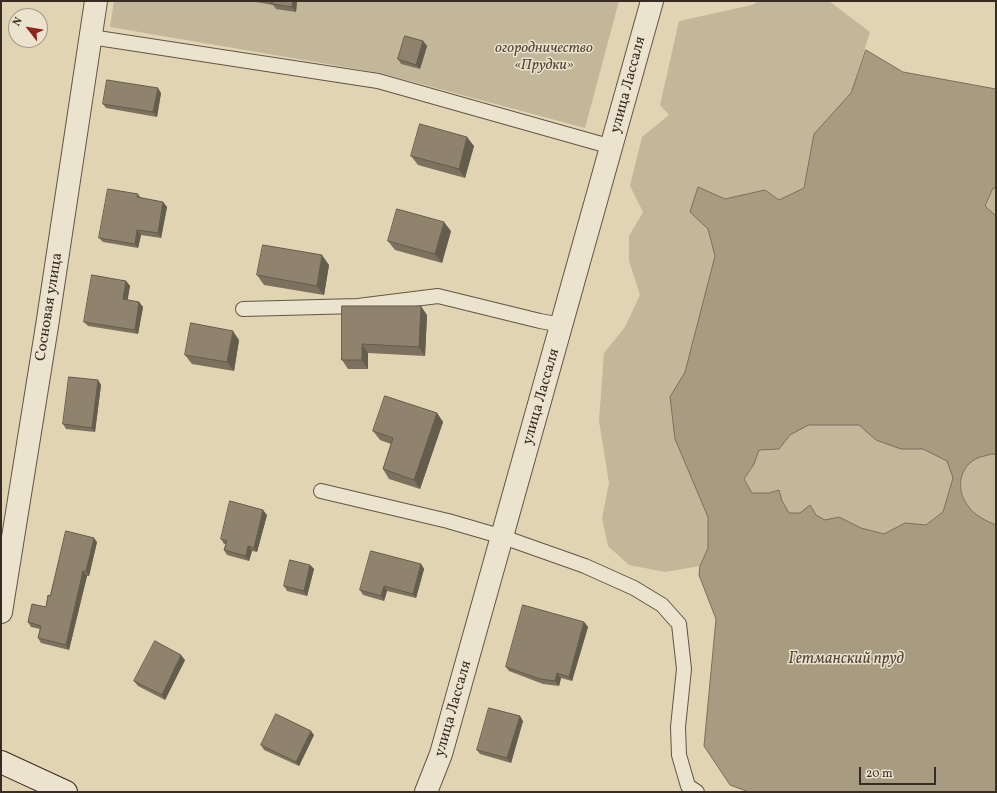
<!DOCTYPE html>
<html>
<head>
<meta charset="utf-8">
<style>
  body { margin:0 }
  #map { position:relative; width:997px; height:793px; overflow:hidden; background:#e0d4b2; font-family:Vollkorn,serif }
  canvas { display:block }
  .frame { position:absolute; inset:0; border:2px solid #382b23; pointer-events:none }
  .north { position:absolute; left:8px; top:8px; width:40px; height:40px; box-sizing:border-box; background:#ebe3cd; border:1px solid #a39989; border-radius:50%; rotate:301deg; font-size:11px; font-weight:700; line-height:16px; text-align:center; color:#382b23 }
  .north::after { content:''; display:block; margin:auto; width:14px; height:18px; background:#8f2418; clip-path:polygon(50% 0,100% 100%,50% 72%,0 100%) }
  .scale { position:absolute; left:859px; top:767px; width:77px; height:18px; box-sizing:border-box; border:2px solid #382b23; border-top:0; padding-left:5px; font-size:12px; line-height:14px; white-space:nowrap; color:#382b23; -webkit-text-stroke:3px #ebe3cd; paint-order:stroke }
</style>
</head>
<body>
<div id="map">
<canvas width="997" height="793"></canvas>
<div class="frame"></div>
<div class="north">N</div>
<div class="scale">20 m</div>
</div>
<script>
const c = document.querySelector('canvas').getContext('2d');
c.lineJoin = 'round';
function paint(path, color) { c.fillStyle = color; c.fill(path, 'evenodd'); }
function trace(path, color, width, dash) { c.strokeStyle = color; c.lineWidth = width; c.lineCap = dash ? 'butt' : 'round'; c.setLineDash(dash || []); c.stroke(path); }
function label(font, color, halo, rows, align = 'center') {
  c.font = font + ' Vollkorn,serif'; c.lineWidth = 3; c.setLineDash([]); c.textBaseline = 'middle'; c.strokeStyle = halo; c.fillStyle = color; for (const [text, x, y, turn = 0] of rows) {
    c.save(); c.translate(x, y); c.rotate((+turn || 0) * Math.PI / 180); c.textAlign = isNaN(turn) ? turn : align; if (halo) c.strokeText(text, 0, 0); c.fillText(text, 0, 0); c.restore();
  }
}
paint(new Path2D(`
  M 114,1 L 619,1 L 585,128 L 380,73 L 110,27 Z
  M 760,1 L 829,1 L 870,32 L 851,93 L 814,134 L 804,188 L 779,200 L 765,190 L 725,199 L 698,188 L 715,256 L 685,372 L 670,397 L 675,439 L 708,517 L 708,548 L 700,566 L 665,572 L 629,565 L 608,546 L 602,518 L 609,483 L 599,421 L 604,353 L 625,327 L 640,295 L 629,261 L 629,236 L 643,212 L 630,186 L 642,137 L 669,115 L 660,105 L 679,21 L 752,5 Z
  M 993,188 L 996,188 L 996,216 L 985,206 Z
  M 809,425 L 859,425 L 876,440 L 901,449 L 923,449 L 947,461 L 953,478 L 943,512 L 926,525 L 905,523 L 884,534 L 861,528 L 839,517 L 825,520 L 816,516 L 789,513 L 782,501 L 779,490 L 769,493 L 752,493 L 744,479 L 754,464 L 759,450 L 779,449 L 790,435 Z
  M 993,454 L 996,455 L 996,525 C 986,521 973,515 968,506 C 957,490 958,466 977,457 C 982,455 988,455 993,454 Z`), '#c3b79a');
const water = new Path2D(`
  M 866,50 L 903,72 L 996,89 L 996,188 L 993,188 L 985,206 L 996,216 L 996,455 C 992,453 989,455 984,456 C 960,461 954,488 968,506 C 974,515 986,521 996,525 L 996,792 L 749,792 L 730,785 L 704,746 L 716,619 L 699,575 L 700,566 L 708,548 L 708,517 L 675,439 L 670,397 L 685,372 L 715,256 L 708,229 L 690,212 L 698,187 L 725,199 L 765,190 L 779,200 L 804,188 L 814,134 L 851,93 ZM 809,425 L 859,425 L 876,440 L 901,449 L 923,449 L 947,461 L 953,478 L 943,512 L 926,525 L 905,523 L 884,534 L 861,528 L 839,517 L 825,520 L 816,515 L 810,505 L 800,513 L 789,513 L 782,501 L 779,490 L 769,493 L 752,493 L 744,479 L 754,464 L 759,450 L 779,449 L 790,435 Z`);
paint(water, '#a79b81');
trace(water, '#7b6e5b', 1);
const lane = new Path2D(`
  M 91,37 L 378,81 L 612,147
  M 243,309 L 358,306 L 438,296 L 540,321 L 562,325
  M 321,491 L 448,521 L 503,537 L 585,566 L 634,588 L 662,605 L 679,624 L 684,669 L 678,727 L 679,755 L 688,786 L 697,792`);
const street = new Path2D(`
  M 1,612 L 47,326 L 96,1
  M 426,792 L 441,754 L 652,1`);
const secondary = new Path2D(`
  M 1,762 L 66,792`);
trace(lane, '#625547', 16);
trace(street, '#625547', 24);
trace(secondary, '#382b23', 24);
trace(lane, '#ebe3cd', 14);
trace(street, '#ebe3cd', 22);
trace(secondary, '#ebe3cd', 22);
paint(new Path2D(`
  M 250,1 L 297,1 L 296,12 L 276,9 L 273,5 Z
  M 423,41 L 427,46 L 420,69 L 401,64 L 398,59 Z
  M 161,93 L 157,117 L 106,108 L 103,104 Z
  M 474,146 L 465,178 L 418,165 L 411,156 Z
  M 138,194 L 141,198 L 163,202 L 167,207 L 161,238 L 141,235 L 138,248 L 103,242 L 99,238 Z
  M 451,231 L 442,263 L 395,250 L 388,241 Z
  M 329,265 L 324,295 L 264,285 L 257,275 Z
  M 126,281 L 130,286 L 127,300 L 139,302 L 143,307 L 138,334 L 88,326 L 84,322 Z
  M 342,306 L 427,315 L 425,356 L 368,353 L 368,369 L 348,369 L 342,360 Z
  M 239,340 L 234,371 L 192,364 L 185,355 Z
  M 98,380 L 101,385 L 95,432 L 66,429 L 63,424 Z
  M 437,413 L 443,422 L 420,489 L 389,479 L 383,469 L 391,444 L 380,440 L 373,431 Z
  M 267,515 L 257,552 L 252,551 L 249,561 L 227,555 L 224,550 L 226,544 L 224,544 L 221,539 Z
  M 97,542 L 89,576 L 87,576 L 69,650 L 41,643 L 38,638 L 40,629 L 31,627 L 28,622 L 46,607 L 50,596 Z
  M 421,564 L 424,569 L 416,598 L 387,591 L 384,601 L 363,595 L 360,590 Z
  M 310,565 L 314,569 L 307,596 L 287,591 L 284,586 Z
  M 584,622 L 588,627 L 572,681 L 561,678 L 559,686 L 543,684 L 509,671 L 506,667 Z
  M 185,660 L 165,700 L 138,686 L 134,681 Z
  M 523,721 L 511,763 L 480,754 L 477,750 Z
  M 314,735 L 299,766 L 264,750 L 261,745 Z`), '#7b715e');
paint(new Path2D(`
  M 293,1 L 297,1 L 296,12 L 292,7 Z
  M 423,41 L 427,46 L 420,69 L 416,65 Z
  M 158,88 L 161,93 L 157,117 L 153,112 Z
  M 467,137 L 474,146 L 465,178 L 459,169 Z
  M 163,202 L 167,207 L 161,238 L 158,233 Z
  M 444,222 L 451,231 L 442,263 L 435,254 Z
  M 137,230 L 141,235 L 138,248 L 135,244 Z
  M 322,255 L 329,265 L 324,295 L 317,286 Z
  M 126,281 L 130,286 L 127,304 L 123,299 Z
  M 139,302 L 143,307 L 138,334 L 135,330 Z
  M 421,306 L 427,315 L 425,356 L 419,347 Z
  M 233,331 L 239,340 L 234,371 L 227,362 Z
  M 362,344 L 368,353 L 368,369 L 362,360 Z
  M 98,380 L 101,385 L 95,432 L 92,428 Z
  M 437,413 L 443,422 L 420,489 L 414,480 Z
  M 263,510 L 267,515 L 257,552 L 254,548 Z
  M 94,538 L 97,542 L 89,576 L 86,571 Z
  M 248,546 L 252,551 L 249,561 L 246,556 Z
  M 421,564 L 424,569 L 416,598 L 413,594 Z
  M 310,565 L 314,569 L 307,596 L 304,591 Z
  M 83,571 L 87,576 L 69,650 L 66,645 Z
  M 384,586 L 387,591 L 384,601 L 381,596 Z
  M 584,622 L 588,627 L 572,681 L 569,677 Z
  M 181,655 L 185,660 L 165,700 L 162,695 Z
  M 557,673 L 561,678 L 559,686 L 555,681 Z
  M 520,716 L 523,721 L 511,763 L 507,758 Z
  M 311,731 L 314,735 L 299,766 L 296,762 Z`), '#645c4c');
const building = new Path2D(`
  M 273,1 L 293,1 L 292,7 L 272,4 Z
  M 405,36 L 423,41 L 416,65 L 398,59 Z
  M 107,80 L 158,88 L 153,112 L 103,104 Z
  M 420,124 L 467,137 L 459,169 L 411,156 Z
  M 108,189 L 138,194 L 137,197 L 163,202 L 158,233 L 137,230 L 135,244 L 99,238 Z
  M 397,209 L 444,222 L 435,254 L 388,241 Z
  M 263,245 L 322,255 L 317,286 L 257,275 Z
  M 92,275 L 126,281 L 123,299 L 139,302 L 135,330 L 84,322 Z
  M 342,306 L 421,306 L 419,347 L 362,344 L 362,360 L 342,360 Z
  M 191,323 L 233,331 L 227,362 L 185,355 Z
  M 69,377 L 98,380 L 92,428 L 63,424 Z
  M 385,396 L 437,413 L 414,480 L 383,469 L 393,438 L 373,431 Z
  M 230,501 L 263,510 L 254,548 L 248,546 L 246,556 L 224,550 L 227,541 L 221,539 Z
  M 66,531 L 94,538 L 86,571 L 83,571 L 66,645 L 38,638 L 41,626 L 28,622 L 32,604 L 46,607 L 48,595 L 50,596 Z
  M 371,551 L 421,564 L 413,594 L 384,586 L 381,596 L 360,590 Z
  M 290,560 L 310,565 L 304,591 L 284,586 Z
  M 523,605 L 584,622 L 569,677 L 557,673 L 555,681 L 540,679 L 506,667 Z
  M 155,641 L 181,655 L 162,695 L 134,681 Z
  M 489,708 L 520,716 L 507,758 L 477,750 Z
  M 276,714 L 311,731 L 296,762 L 261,745 Z`);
paint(building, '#8f836d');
trace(building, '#645c4c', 1);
label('italic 15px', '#54473b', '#ebe3cd', [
  ["огородничество",544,49],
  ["«Прудки»",544,66]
]);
label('15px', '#382b23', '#ebe3cd', [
  ["улица Лассаля",629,85,-75],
  ["Сосновая улица",50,307,-81],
  ["улица Лассаля",542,397,-74],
  ["улица Лассаля",454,709,-74]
]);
label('italic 16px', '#54473a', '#ebe3cd', [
  ["Гетманский пруд",846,660]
]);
</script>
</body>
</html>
